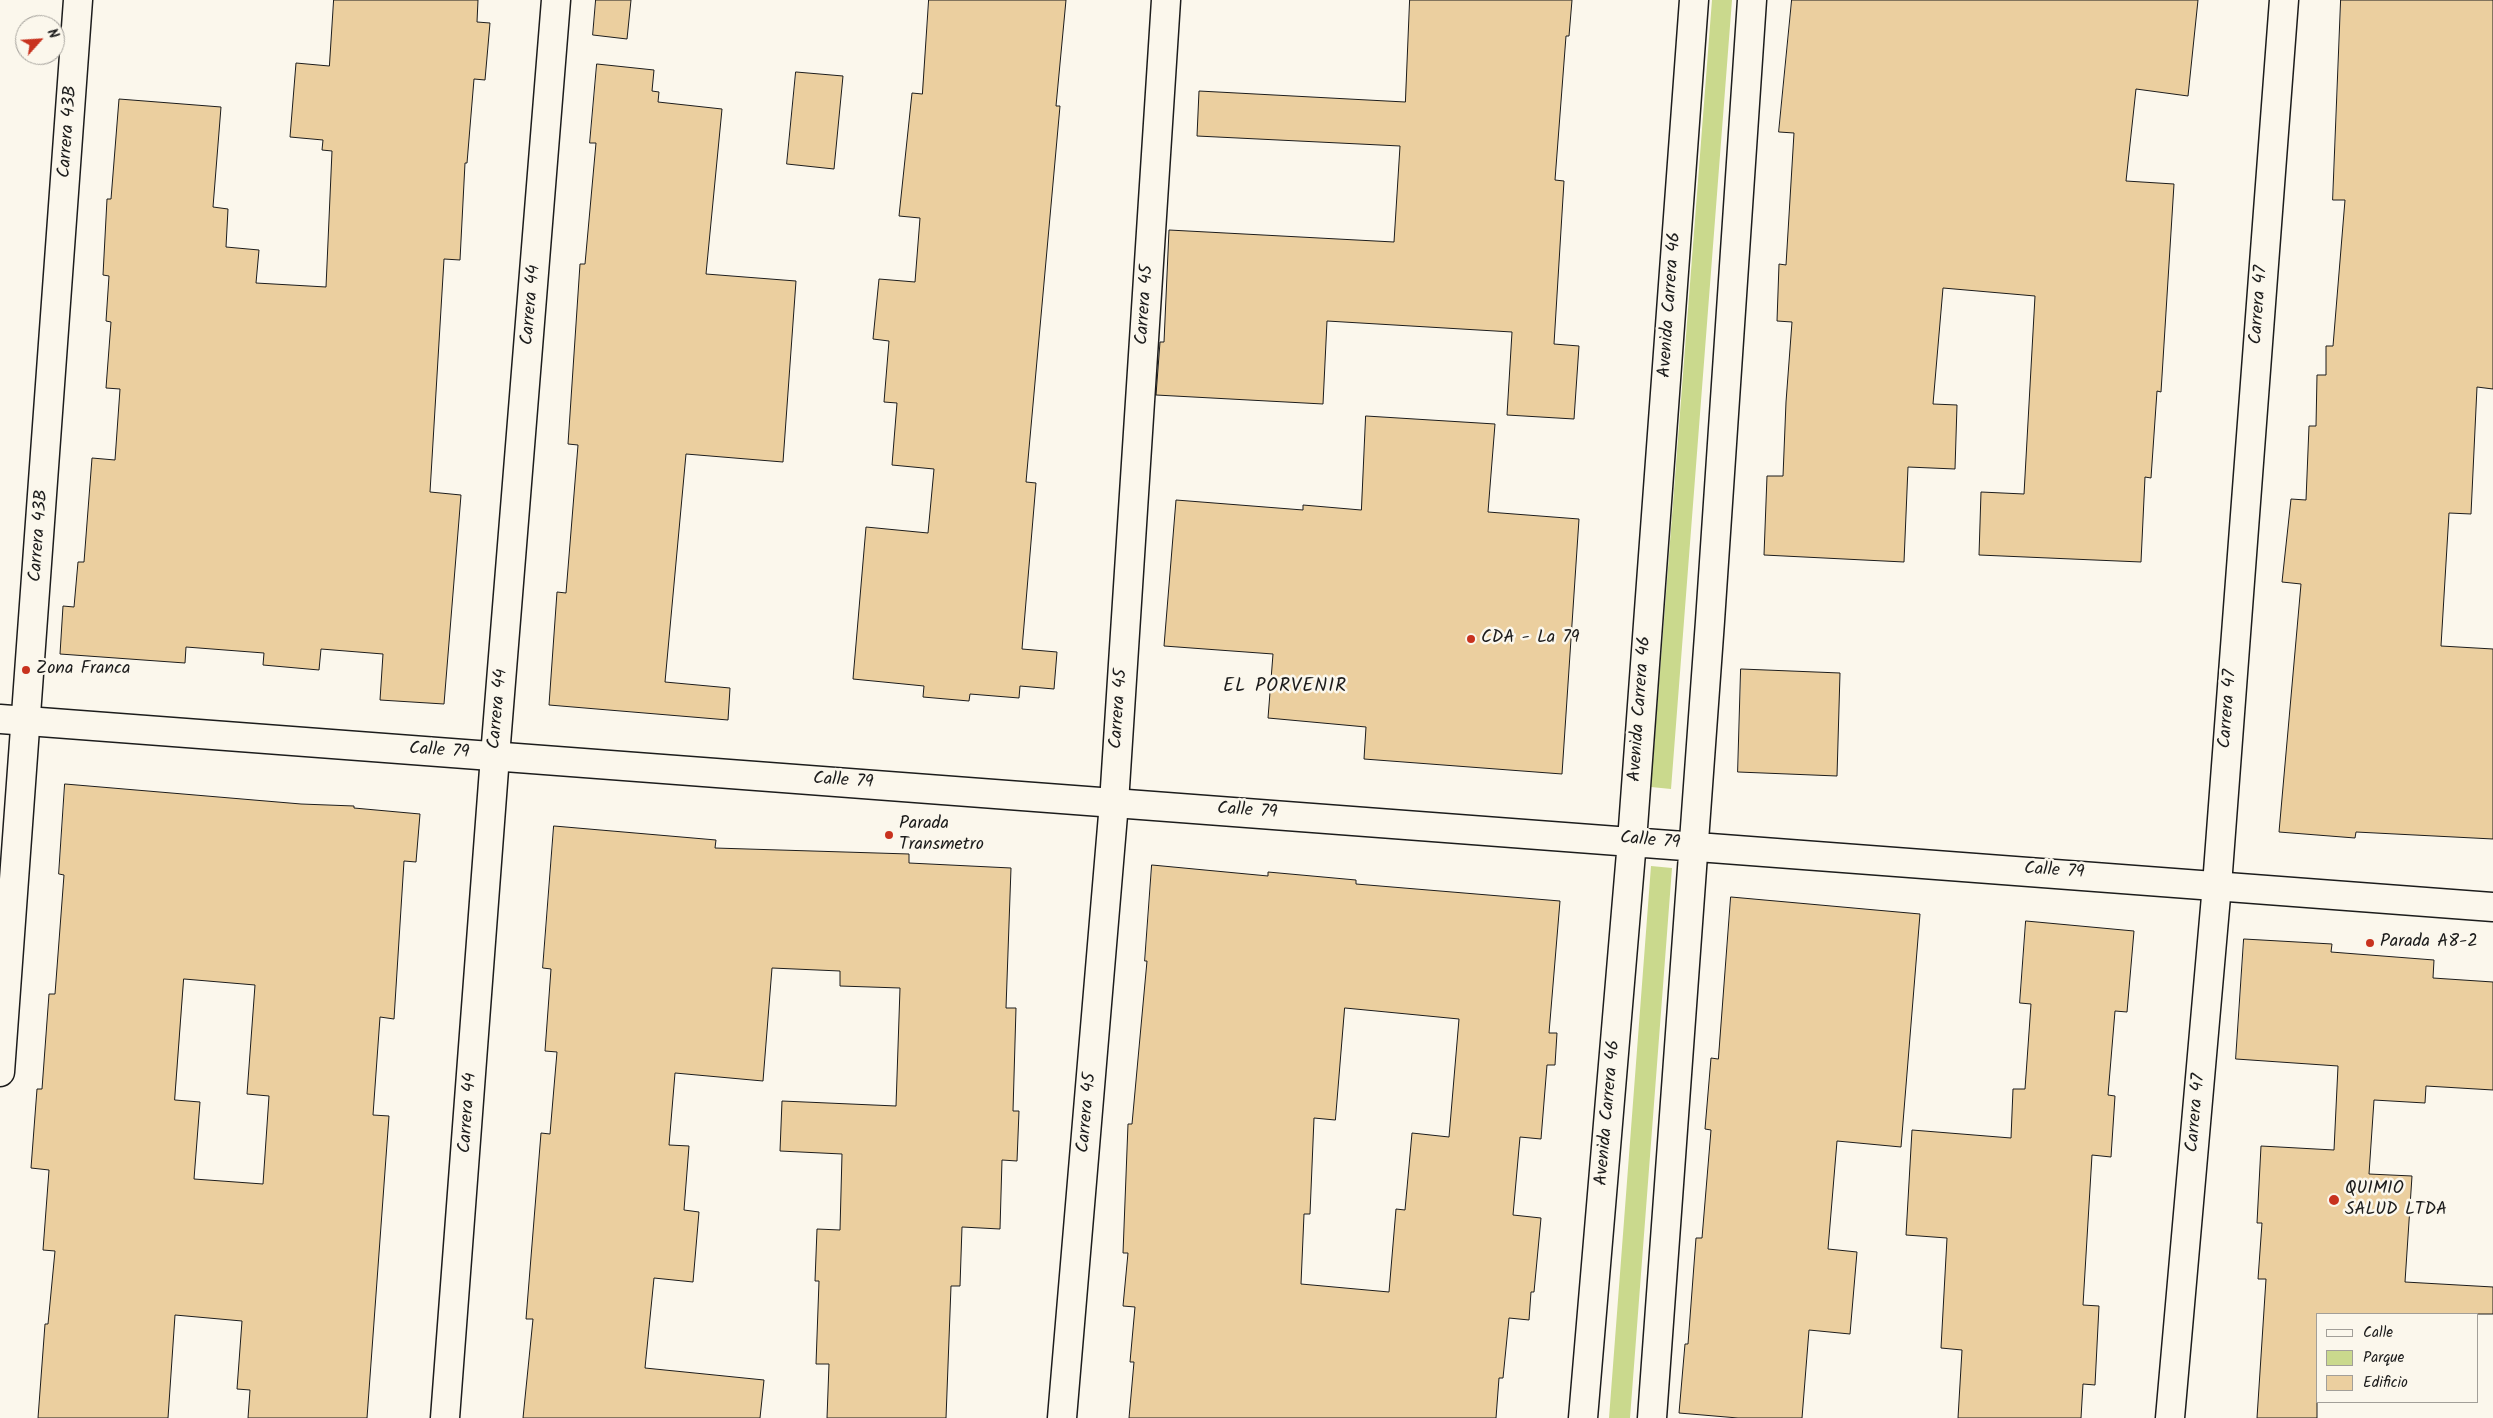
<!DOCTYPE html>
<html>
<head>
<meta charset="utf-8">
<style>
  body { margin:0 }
  #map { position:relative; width:2493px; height:1418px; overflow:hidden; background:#fbf7ec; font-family:Kalam,sans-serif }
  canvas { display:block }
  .legend { position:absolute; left:2316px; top:1313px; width:162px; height:90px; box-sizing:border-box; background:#fbf7ec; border:1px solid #a29f99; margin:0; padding:6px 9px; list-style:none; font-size:15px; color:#1c1c1c }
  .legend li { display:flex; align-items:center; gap:10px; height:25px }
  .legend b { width:25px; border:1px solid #a29f99 }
  .north { position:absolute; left:15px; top:15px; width:50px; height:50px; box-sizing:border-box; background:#fbf7ec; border:1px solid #a29f99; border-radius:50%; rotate:64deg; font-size:14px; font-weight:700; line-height:20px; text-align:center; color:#1c1c1c }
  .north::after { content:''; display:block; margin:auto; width:18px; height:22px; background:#c8321e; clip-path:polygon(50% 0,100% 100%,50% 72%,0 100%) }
</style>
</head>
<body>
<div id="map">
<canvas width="2493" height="1418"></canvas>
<ul class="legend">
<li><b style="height:6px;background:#fbf7ec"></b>Calle</li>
<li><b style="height:14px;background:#cad98d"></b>Parque</li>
<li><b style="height:14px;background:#ebcf9f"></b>Edificio</li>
</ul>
<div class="north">N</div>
</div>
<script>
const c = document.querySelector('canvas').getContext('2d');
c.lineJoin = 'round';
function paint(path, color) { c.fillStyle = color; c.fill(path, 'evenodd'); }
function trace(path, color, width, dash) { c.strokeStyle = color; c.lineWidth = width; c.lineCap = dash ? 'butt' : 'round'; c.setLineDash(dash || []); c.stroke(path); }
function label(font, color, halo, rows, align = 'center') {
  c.font = font + ' Kalam,sans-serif'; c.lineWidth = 5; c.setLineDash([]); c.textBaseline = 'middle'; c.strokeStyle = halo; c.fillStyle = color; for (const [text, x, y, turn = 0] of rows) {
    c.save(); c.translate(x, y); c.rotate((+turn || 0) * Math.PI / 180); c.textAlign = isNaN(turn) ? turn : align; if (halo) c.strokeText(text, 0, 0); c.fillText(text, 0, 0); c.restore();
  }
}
paint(new Path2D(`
  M 1712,0 L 1732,0 L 1671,789 L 1651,787 Z
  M 1651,866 L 1672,868 L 1630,1418 L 1609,1418 Z`), '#cad98d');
const building = new Path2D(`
  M 334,0 L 478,0 L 477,22 L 490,23 L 485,80 L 474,79 L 467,163 L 465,163 L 460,260 L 444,259 L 430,492 L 461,495 L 444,704 L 380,700 L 383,654 L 321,649 L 319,670 L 263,665 L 264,653 L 186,647 L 185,663 L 60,654 L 63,606 L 74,607 L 78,562 L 84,562 L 92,458 L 115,460 L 120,389 L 106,388 L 111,322 L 106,321 L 109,276 L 103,275 L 107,199 L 111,199 L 119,99 L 221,107 L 213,207 L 228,209 L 226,247 L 259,250 L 256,283 L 326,287 L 332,151 L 322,150 L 323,140 L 290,137 L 296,63 L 329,66 Z
  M 596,0 L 631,0 L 627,39 L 593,35 Z
  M 929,0 L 1066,0 L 1056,106 L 1060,106 L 1026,482 L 1036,483 L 1022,649 L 1057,652 L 1054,689 L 1020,686 L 1019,698 L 970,694 L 969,701 L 923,697 L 924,686 L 853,679 L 866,527 L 928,533 L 934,469 L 892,465 L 897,403 L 884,402 L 889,341 L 873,339 L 879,279 L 915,282 L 920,218 L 899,216 L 912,93 L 922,94 Z
  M 1410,0 L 1572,0 L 1569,36 L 1566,36 L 1555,180 L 1564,181 L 1554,344 L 1579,346 L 1574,419 L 1507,415 L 1512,332 L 1327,321 L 1323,404 L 1156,395 L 1160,342 L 1164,342 L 1169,230 L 1394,242 L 1400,146 L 1197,136 L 1199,91 L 1405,102 Z
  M 1792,0 L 2198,0 L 2188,96 L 2136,89 L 2126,181 L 2174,184 L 2161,392 L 2157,391 L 2151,478 L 2145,477 L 2141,562 L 1979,555 L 1981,492 L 2024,494 L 2035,296 L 1943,288 L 1933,404 L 1957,405 L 1955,469 L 1908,467 L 1904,562 L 1764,555 L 1767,476 L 1783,476 L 1786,402 L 1792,322 L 1777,321 L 1779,264 L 1786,265 L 1794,133 L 1779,132 Z
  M 2341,0 L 2493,0 L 2493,389 L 2477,387 L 2471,514 L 2449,513 L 2441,646 L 2493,649 L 2493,839 L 2356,832 L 2355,838 L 2279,832 L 2301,584 L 2282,582 L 2291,499 L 2306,500 L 2309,426 L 2316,426 L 2317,375 L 2326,375 L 2326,346 L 2333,346 L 2345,200 L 2333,200 Z
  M 597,64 L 654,70 L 652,91 L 659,92 L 658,102 L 722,109 L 706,274 L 796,281 L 783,462 L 686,454 L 665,682 L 730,688 L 728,720 L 549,705 L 557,592 L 566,593 L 578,445 L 568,444 L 580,264 L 585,264 L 596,143 L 590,143 Z
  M 796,72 L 843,76 L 834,169 L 787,164 Z
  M 1366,416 L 1495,424 L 1488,512 L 1579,519 L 1562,774 L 1364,759 L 1366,727 L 1268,718 L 1273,654 L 1164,646 L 1176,500 L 1303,510 L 1303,505 L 1361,510 Z
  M 1741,669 L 1840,673 L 1837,776 L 1738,772 Z
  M 65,784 L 301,804 L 354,806 L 354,808 L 420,814 L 416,862 L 404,861 L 394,1019 L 380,1017 L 373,1115 L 389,1116 L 367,1418 L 248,1418 L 250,1390 L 237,1389 L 242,1321 L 175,1315 L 168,1418 L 38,1418 L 45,1324 L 48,1324 L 55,1251 L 43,1250 L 49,1170 L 31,1168 L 37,1089 L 42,1089 L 49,994 L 55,994 L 64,875 L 59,874 ZM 184,979 L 255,985 L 247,1094 L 269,1096 L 263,1184 L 194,1179 L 200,1102 L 175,1100 Z
  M 554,826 L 716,840 L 715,848 L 909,854 L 909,863 L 1011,868 L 1006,1008 L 1016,1008 L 1013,1111 L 1019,1111 L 1017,1161 L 1002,1160 L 1000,1229 L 962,1227 L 960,1286 L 951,1286 L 946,1418 L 827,1418 L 829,1364 L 816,1364 L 819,1281 L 815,1281 L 817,1229 L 840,1230 L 842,1154 L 780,1151 L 782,1101 L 896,1106 L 900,988 L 840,986 L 840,971 L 772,968 L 763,1081 L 675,1073 L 669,1145 L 689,1146 L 684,1210 L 699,1212 L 693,1282 L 654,1278 L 645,1368 L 764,1380 L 760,1418 L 523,1418 L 533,1319 L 526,1319 L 541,1133 L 550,1134 L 557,1052 L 545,1051 L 551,969 L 543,968 Z
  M 1152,865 L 1268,876 L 1268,872 L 1356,880 L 1356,884 L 1560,901 L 1549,1033 L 1557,1033 L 1555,1065 L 1547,1065 L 1541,1139 L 1520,1137 L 1513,1215 L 1541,1218 L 1534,1292 L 1531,1292 L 1529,1320 L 1509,1318 L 1503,1378 L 1499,1378 L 1496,1418 L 1129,1418 L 1134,1362 L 1130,1362 L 1135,1307 L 1123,1306 L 1128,1253 L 1123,1253 L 1128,1124 L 1132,1124 L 1147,961 L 1145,961 ZM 1345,1008 L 1459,1019 L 1449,1137 L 1412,1133 L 1405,1210 L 1396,1209 L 1389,1292 L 1301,1284 L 1304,1214 L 1310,1214 L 1314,1118 L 1335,1120 Z
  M 1731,897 L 1920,914 L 1901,1147 L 1837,1141 L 1828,1249 L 1857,1252 L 1850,1334 L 1809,1330 L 1802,1418 L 1738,1418 L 1679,1413 L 1685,1344 L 1688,1344 L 1696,1238 L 1702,1238 L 1711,1130 L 1705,1129 L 1711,1058 L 1718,1059 Z
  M 2026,921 L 2134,931 L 2127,1012 L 2115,1011 L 2108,1095 L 2115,1096 L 2111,1157 L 2092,1155 L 2083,1305 L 2099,1306 L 2095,1385 L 2083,1384 L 2081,1418 L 1958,1418 L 1962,1350 L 1941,1348 L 1947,1238 L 1906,1235 L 1912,1130 L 2011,1138 L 2013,1089 L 2025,1089 L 2031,1004 L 2020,1003 Z
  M 2244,939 L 2332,944 L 2331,952 L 2434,960 L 2433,978 L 2493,982 L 2493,1090 L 2426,1086 L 2425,1103 L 2374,1100 L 2369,1174 L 2412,1176 L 2405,1282 L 2493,1287 L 2493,1314 L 2317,1314 L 2317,1418 L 2257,1418 L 2266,1279 L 2258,1279 L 2262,1223 L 2257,1223 L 2261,1146 L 2334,1150 L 2338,1066 L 2236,1059 Z`);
paint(building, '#ebcf9f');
trace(building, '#1c1c1c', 1);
const minor = new Path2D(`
  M 0,1072 L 78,0
  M 445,1418 L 495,756 L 556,0
  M 1062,1418 L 1114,803 L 1166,0
  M 2170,1418 L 2217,885 L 2284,0`);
const major = new Path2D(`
  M 0,719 L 2493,907
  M 1583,1418 L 1632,841 L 1694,0
  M 1652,1418 L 1710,621 L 1752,0`);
trace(minor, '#1c1c1c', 31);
trace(major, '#1c1c1c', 31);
trace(minor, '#fbf7ec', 28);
trace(major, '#fbf7ec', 28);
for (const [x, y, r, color] of [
  [1471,639,5,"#c8321e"],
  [26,670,5,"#c8321e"],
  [889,835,5,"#c8321e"],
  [2370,943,5,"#c8321e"],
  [2334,1200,6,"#c8321e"]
]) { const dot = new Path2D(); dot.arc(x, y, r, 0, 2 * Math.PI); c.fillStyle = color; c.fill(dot); trace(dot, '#fbf7ec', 2); }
label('18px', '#1c1c1c', '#fbf7ec', [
  ["Carrera 43B",69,132,-86],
  ["Carrera 44",532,305,-85],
  ["Carrera 45",1146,305,-86],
  ["Avenida Carrera 46",1671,305,-86],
  ["Carrera 47",2260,305,-86],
  ["Carrera 43B",40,536,-86],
  ["Carrera 44",499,709,-85],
  ["Carrera 45",1120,709,-86],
  ["Avenida Carrera 46",1641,709,-86],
  ["Carrera 47",2229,709,-86],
  ["Calle 79",439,752,4],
  ["Calle 79",843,782,4],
  ["Calle 79",1247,812,4],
  ["Calle 79",1650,842,5],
  ["Calle 79",2054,872,4],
  ["Carrera 44",469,1113,-86],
  ["Carrera 45",1088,1113,-85],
  ["Avenida Carrera 46",1609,1113,-85],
  ["Carrera 47",2197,1113,-85]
]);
label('18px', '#1c1c1c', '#fbf7ec', [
  ["CDA - La 79",1481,639],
  ["Zona Franca",36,670],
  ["Parada",899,825],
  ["Transmetro",899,846],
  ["Parada A8-2",2380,943],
  ["QUIMIO",2345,1190],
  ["SALUD LTDA",2345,1211]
], 'left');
c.letterSpacing = '1px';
label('19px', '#1c1c1c', '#fbf7ec', [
  ["EL PORVENIR",1285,688]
]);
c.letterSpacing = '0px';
</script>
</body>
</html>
